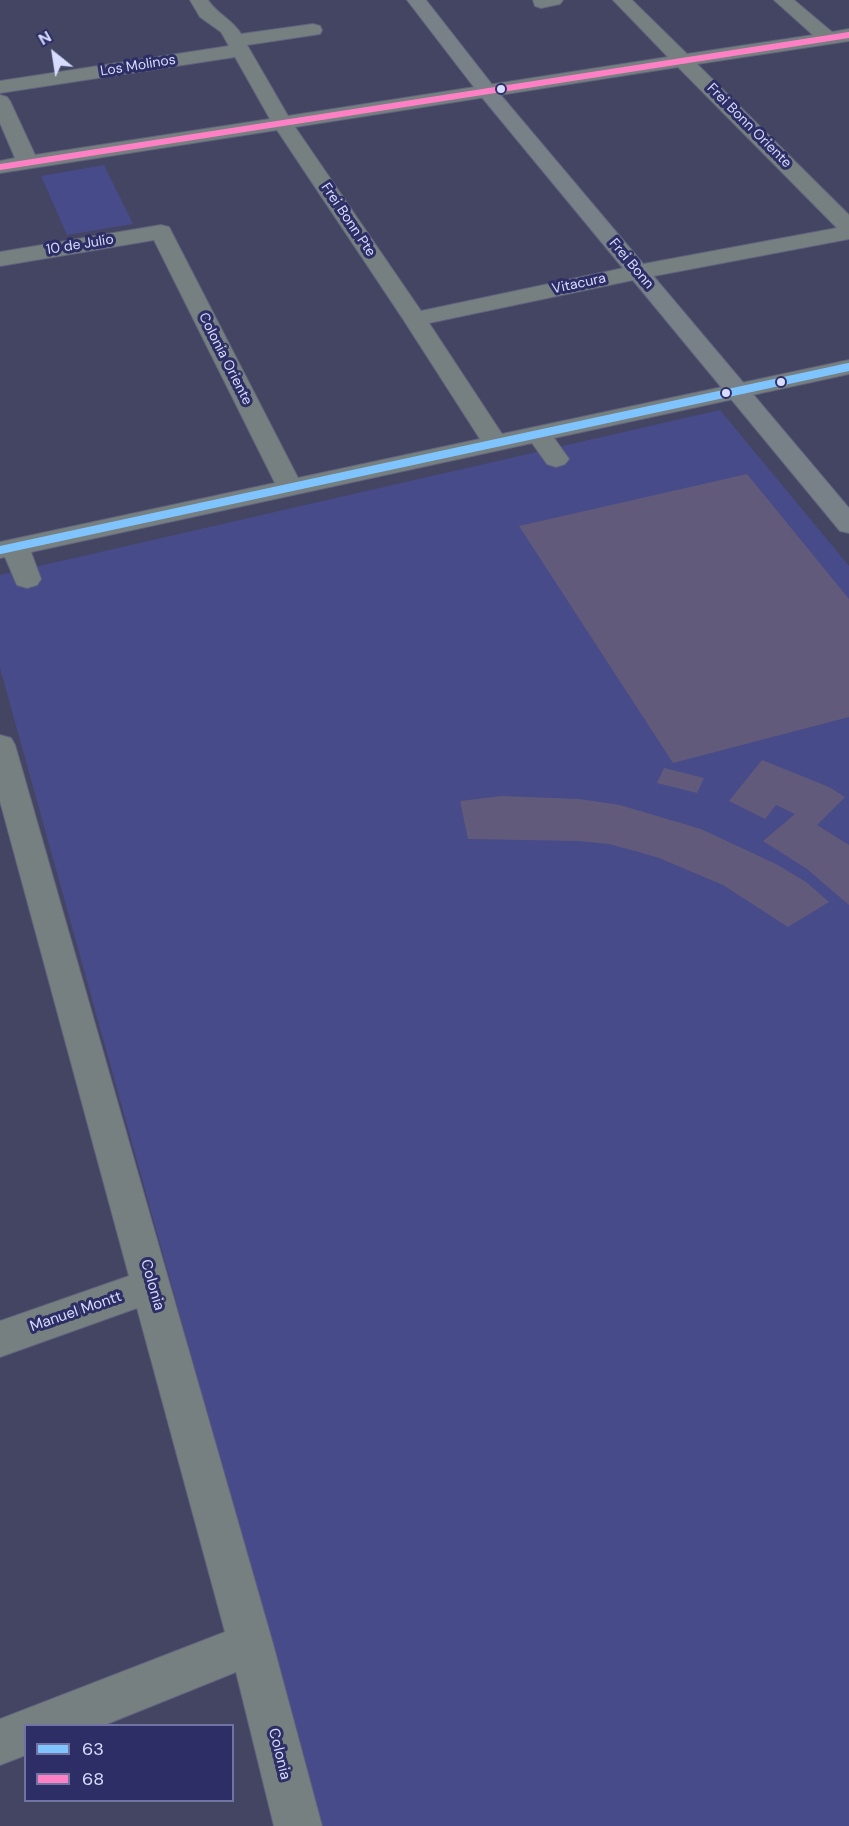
<!DOCTYPE html>
<html>
<head>
<meta charset="utf-8">
<style>
  body { margin:0 }
  #map { position:relative; width:849px; height:1826px; overflow:hidden; background:#444563; font-family:"DM Sans",sans-serif }
  canvas { display:block }
  .legend { position:absolute; left:24px; top:1724px; width:210px; height:78px; box-sizing:border-box; background:#2d2e65; border:2px solid #7174a3; margin:0; padding:8px 10px; list-style:none; font-size:18px; color:#d8ddff }
  .legend li { display:flex; align-items:center; gap:12px; height:30px }
  .legend b { width:30px; border:2px solid #7174a3 }
  .north { position:absolute; left:24px; top:24px; width:60px; height:60px; -webkit-text-stroke:4px #2d2e65; paint-order:stroke; rotate:330deg; font-size:16px; font-weight:700; line-height:24px; text-align:center; color:#d8ddff }
  .north::after { content:''; display:block; margin:auto; width:21px; height:27px; background:#d8ddff; clip-path:polygon(50% 0,100% 100%,50% 72%,0 100%) }
</style>
</head>
<body>
<div id="map">
<canvas width="849" height="1826"></canvas>
<ul class="legend">
<li><b style="height:8px;background:#80c4ff"></b>63</li>
<li><b style="height:8px;background:#ff80c5"></b>68</li>
</ul>
<div class="north">N</div>
</div>
<script>
const c = document.querySelector('canvas').getContext('2d');
c.lineJoin = 'round';
function paint(path, color) { c.fillStyle = color; c.fill(path, 'evenodd'); }
function trace(path, color, width, dash) { c.strokeStyle = color; c.lineWidth = width; c.lineCap = dash ? 'butt' : 'round'; c.setLineDash(dash || []); c.stroke(path); }
function label(font, color, halo, rows, align = 'center') {
  c.font = font + ' "DM Sans",sans-serif'; c.lineWidth = 6; c.setLineDash([]); c.textBaseline = 'middle'; c.strokeStyle = halo; c.fillStyle = color; for (const [text, x, y, turn = 0] of rows) {
    c.save(); c.translate(x, y); c.rotate((+turn || 0) * Math.PI / 180); c.textAlign = isNaN(turn) ? turn : align; if (halo) c.strokeText(text, 0, 0); c.fillText(text, 0, 0); c.restore();
  }
}
paint(new Path2D(`
  M 104,165 L 133,224 L 67,235 L 41,176 Z
  M 720,410 L 849,566 L 849,1826 L 322,1826 L 0,668 L 0,575 Z`), '#484b89');
paint(new Path2D(`
  M 747,474 L 849,599 L 849,717 L 673,763 L 519,526 Z
  M 762,760 L 829,787 L 845,797 L 817,825 L 849,845 L 849,905 L 807,869 L 763,841 L 795,814 L 776,805 L 765,819 L 729,801 Z
  M 664,768 L 704,778 L 697,793 L 657,783 Z
  M 502,796 L 579,799 L 620,805 L 701,829 L 776,864 L 806,882 L 829,902 L 788,927 L 723,885 L 659,858 L 635,851 L 609,844 L 578,841 L 468,839 L 460,801 Z`), '#615a7a');
const minor = new Path2D(`
  M 190,0 L 208,0 C 217,14 233,20 241,34 L 313,24 L 320,26 L 322,30 L 320,34 L 247,45 L 288,116 L 668,57 L 613,0 L 632,0 L 687,54 L 813,35 L 774,0 L 794,0 L 832,32 L 849,29 L 849,41 L 697,64 L 849,215 L 849,239 L 638,279 L 429,323 L 502,434 L 849,360 L 849,374 L 554,438 L 569,459 L 565,464 L 556,467 L 547,464 L 532,443 L 31,552 L 41,579 L 37,585 L 27,588 L 17,585 L 5,557 L 0,558 L 0,542 L 275,483 L 154,240 L 0,266 L 0,252 L 161,225 L 169,227 L 298,478 L 480,439 L 403,319 L 277,130 L 0,173 L 0,161 L 15,158 L 0,123 L 0,95 L 7,97 L 10,101 L 35,155 L 270,119 L 235,57 L 0,93 L 0,81 L 229,46 L 221,32 L 200,17 ZM 678,67 L 837,228 L 638,265 L 421,311 L 295,127 Z
  M 533,0 L 563,0 L 560,4 L 541,8 L 535,6 Z
  M 0,735 L 11,738 L 15,745 L 273,1644 L 322,1826 L 274,1826 L 236,1672 L 102,1726 L 26,1726 L 26,1755 L 0,1765 L 0,1719 L 225,1632 L 137,1308 L 0,1357 L 0,1321 L 129,1276 L 0,801 Z`);
const major = new Path2D(`
  M 407,0 L 426,0 L 494,87 L 849,508 L 849,533 L 840,531 L 480,95 Z`);
trace(minor, '#61637d', 2);
trace(major, '#61637d', 2);
paint(minor, '#778080');
paint(major, '#788188');
trace(new Path2D(`
  M 0,550 L 849,367`), '#80c4ff', 8);
trace(new Path2D(`
  M 0,167 L 849,35`), '#ff80c5', 6);
for (const [x, y, r, color] of [
  [501,89,5,"#d8ddff"],
  [781,382,5,"#d8ddff"],
  [726,393,5,"#d8ddff"]
]) { const dot = new Path2D(); dot.arc(x, y, r, 0, 2 * Math.PI); c.fillStyle = color; c.fill(dot); trace(dot, '#2d2e65', 2); }
label('14px', '#d8ddff', '#2d2e65', [
  ["Los Molinos",138,66,-9],
  ["Frei Bonn Oriente",749,126,45],
  ["Frei Bonn Pte",348,220,56],
  ["10 de Julio",80,245,-9],
  ["Frei Bonn",631,264,50],
  ["Vitacura",579,284,-12],
  ["Colonia Oriente",225,359,63]
]);
label('15px', '#d8ddff', '#2d2e65', [
  ["Colonia",152,1285,74],
  ["Manuel Montt",76,1312,-19],
  ["Colonia",279,1754,76]
]);
</script>
</body>
</html>
